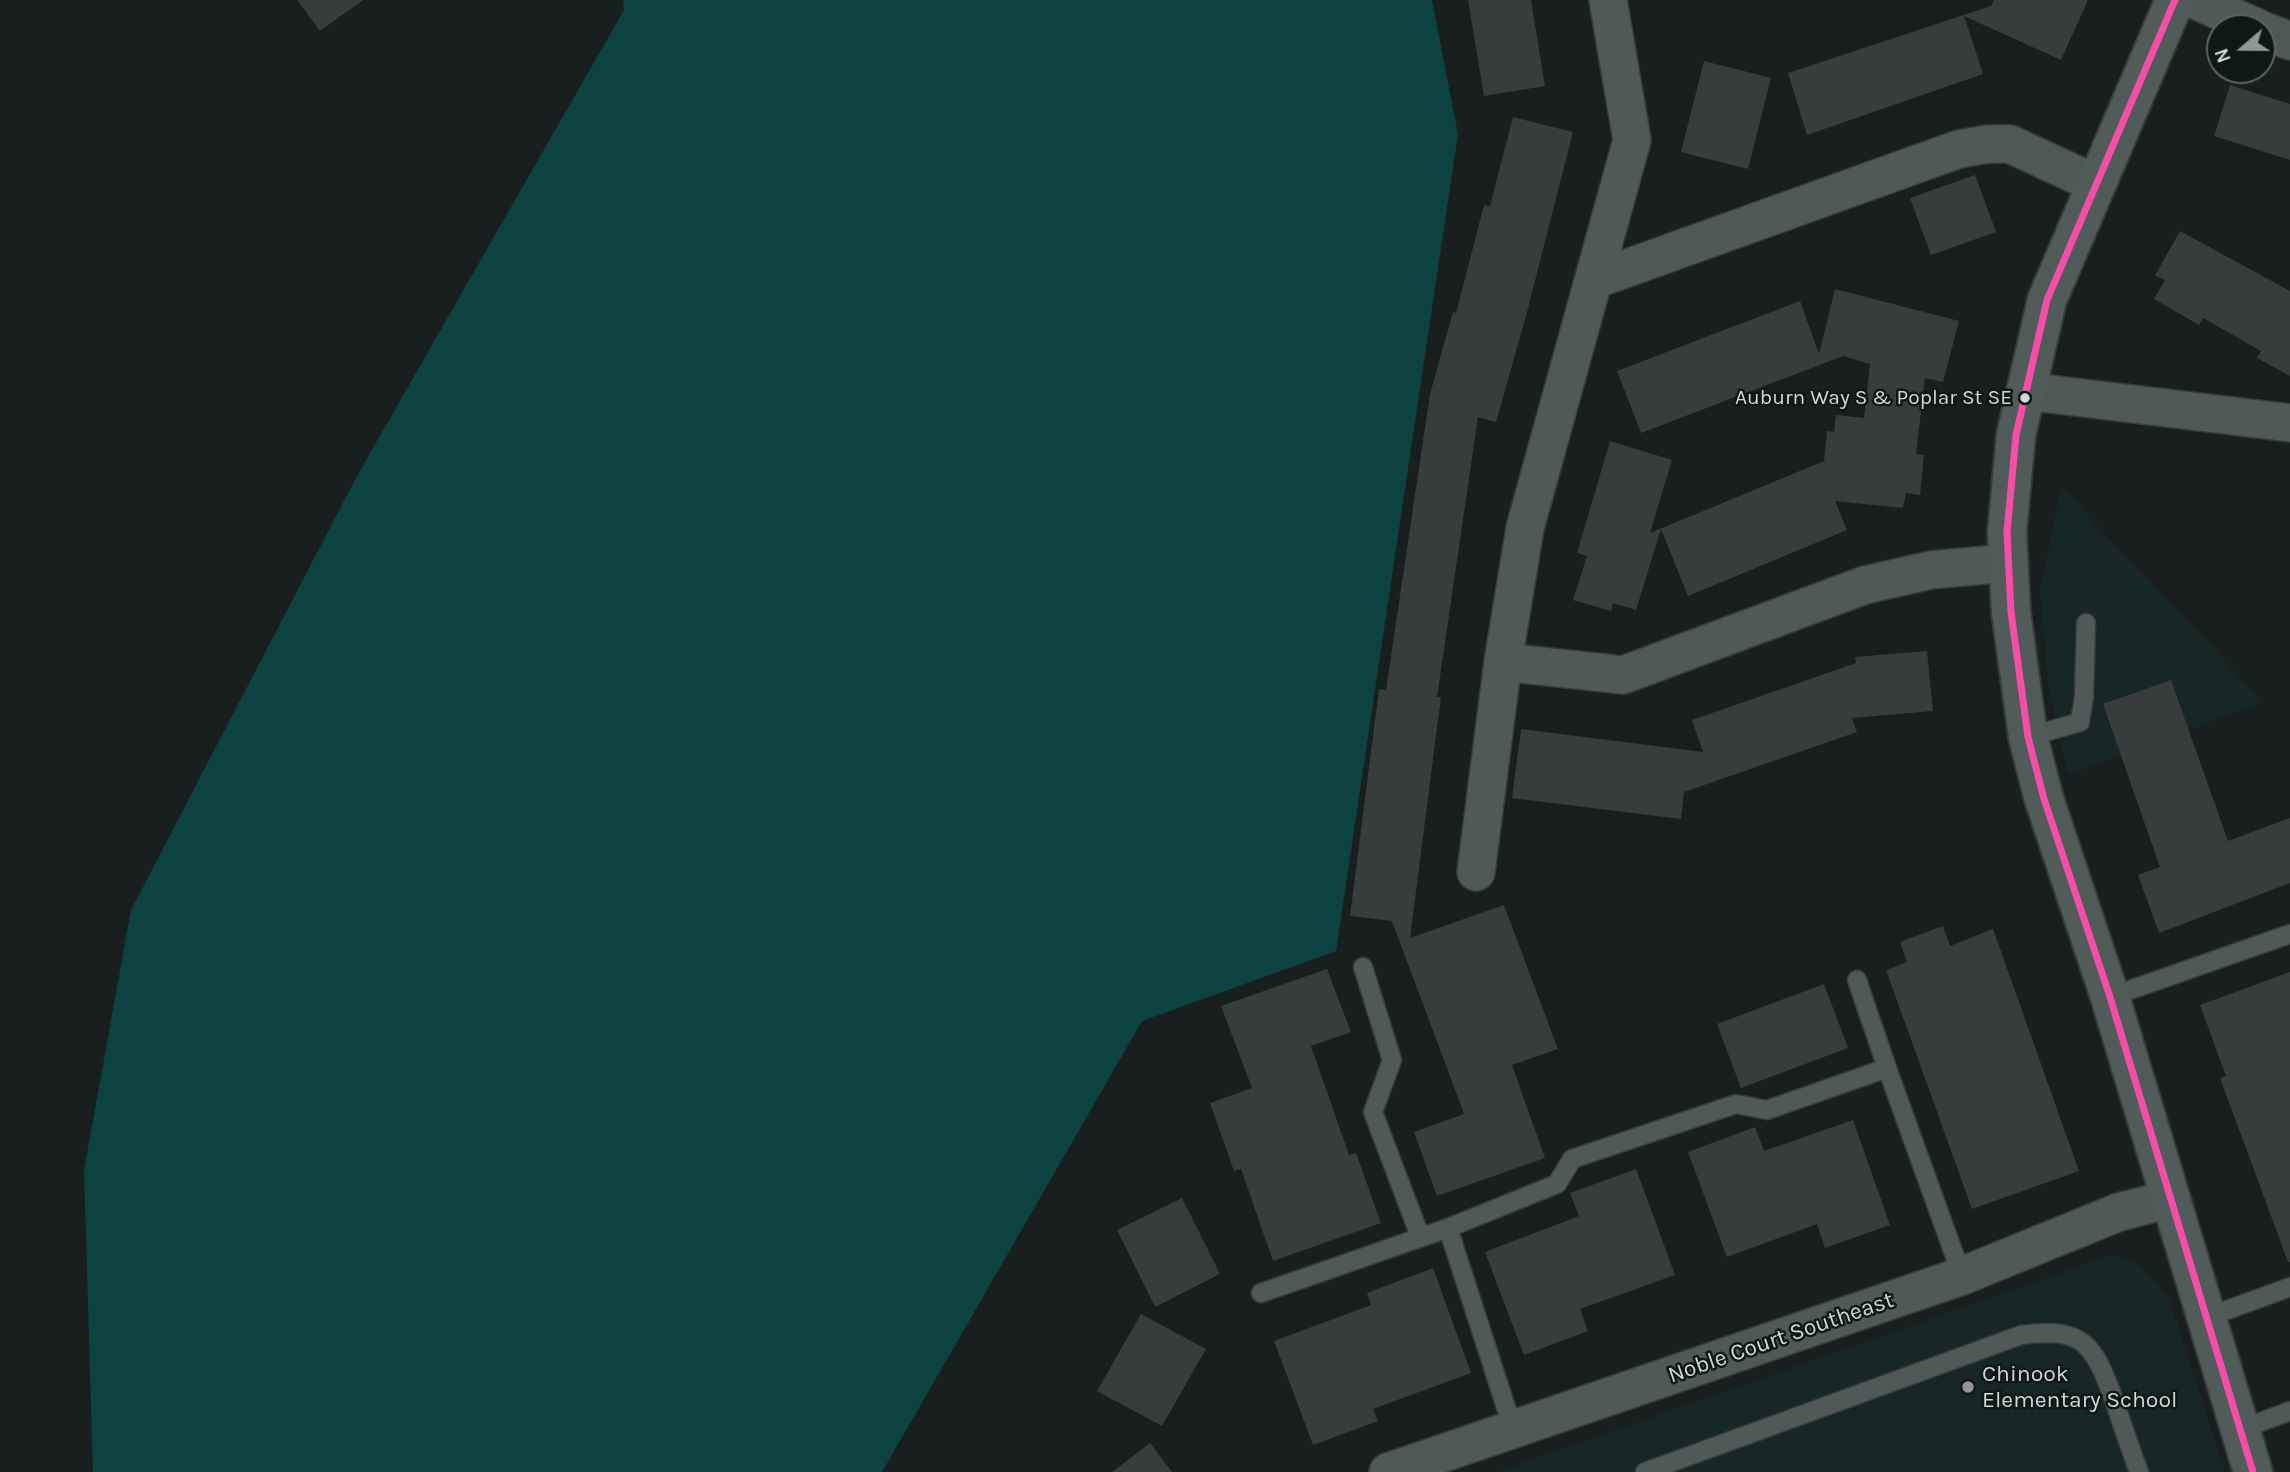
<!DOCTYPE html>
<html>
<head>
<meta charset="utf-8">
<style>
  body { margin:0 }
  #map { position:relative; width:2290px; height:1472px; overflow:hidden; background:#191f1e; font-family:Karla,sans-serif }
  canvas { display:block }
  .north { position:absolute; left:2206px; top:14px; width:70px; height:70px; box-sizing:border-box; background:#0e1817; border:2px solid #5c6463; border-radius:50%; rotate:250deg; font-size:19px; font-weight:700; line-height:28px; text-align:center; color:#d0d7d6 }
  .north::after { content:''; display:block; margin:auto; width:24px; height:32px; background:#909796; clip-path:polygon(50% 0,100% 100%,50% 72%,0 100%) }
</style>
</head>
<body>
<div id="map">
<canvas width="2290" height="1472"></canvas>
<div class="north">N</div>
</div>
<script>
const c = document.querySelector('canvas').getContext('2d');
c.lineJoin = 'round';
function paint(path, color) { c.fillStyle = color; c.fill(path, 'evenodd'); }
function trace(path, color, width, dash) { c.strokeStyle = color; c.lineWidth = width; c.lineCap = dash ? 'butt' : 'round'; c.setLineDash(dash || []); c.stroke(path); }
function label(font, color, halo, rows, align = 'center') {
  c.font = font + ' Karla,sans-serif'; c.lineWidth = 5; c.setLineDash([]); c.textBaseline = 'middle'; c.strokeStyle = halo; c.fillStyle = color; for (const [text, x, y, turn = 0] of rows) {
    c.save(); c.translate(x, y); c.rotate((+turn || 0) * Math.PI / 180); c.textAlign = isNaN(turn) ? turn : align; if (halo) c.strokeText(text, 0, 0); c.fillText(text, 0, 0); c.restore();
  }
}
paint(new Path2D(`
  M 2061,487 L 2264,702 L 2068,775 L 2049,689 L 2040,591 Z
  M 2112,1255 L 2133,1261 L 2153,1278 L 2170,1301 L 2225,1472 L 1496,1472 Z`), '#162726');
paint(new Path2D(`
  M 623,0 L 1432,0 L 1458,134 L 1336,951 L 1142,1021 L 882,1472 L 93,1472 L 84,1170 L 131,910 L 358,474 L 624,10 Z`), '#0c4341');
paint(new Path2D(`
  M 297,0 L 363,0 L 320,31 Z
  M 1468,0 L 1531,0 L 1545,86 L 1484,96 Z
  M 1994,0 L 2088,0 L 2061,60 L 1964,16 L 1983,74 L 1807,135 L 1788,73 L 1991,6 Z
  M 1704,61 L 1771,78 L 1748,169 L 1681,152 Z
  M 2230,85 L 2290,104 L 2290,160 L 2214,136 Z
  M 1513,117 L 1573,132 L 1526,316 L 1496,422 L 1478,417 L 1437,697 L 1441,697 L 1410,938 L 1504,905 L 1558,1049 L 1512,1065 L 1545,1158 L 1437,1196 L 1414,1132 L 1464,1114 L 1392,921 L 1350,916 L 1379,689 L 1386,690 L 1430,394 L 1453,312 L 1456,313 L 1484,205 L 1490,206 Z
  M 1975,175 L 1996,232 L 1931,255 L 1910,198 Z
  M 2180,231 L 2290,291 L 2290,376 L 2257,358 L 2261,351 L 2203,318 L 2199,325 L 2154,299 L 2165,280 L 2155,275 Z
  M 1835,289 L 1959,321 L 1943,382 L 1925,378 L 1916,454 L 1924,455 L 1920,495 L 1906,493 L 1903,508 L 1835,501 L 1847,530 L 1688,596 L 1661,529 L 1636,610 L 1613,603 L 1611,611 L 1573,600 L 1587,556 L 1577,553 L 1610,441 L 1672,460 L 1650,533 L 1824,461 L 1827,431 L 1834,432 L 1836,415 L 1864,418 L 1870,364 L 1843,356 L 1641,433 L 1617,371 L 1800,301 L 1819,354 Z
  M 1927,651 L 1933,711 L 1852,718 L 1857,732 L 1684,792 L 1681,819 L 1512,798 L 1521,729 L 1703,752 L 1692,720 L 1856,663 L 1855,657 Z
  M 2171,680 L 2228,841 L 2290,818 L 2290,883 L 2159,933 L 2138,875 L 2160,867 L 2103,704 Z
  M 1943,926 L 1950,946 L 1993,929 L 2079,1171 L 1972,1209 L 1886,970 L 1907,962 L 1900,942 Z
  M 1327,969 L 1351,1032 L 1311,1046 L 1349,1155 L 1356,1153 L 1381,1223 L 1273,1261 L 1241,1169 L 1234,1171 L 1210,1103 L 1252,1088 L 1221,1006 Z
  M 2290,972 L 2290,1262 L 2288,1262 L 2220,1078 L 2226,1076 L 2200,1005 Z
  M 1824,984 L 1848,1048 L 1741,1088 L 1717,1024 Z
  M 1853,1120 L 1890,1225 L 1825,1248 L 1817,1224 L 1727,1257 L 1688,1152 L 1755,1127 L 1764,1151 Z
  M 1636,1169 L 1675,1275 L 1580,1309 L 1588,1331 L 1524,1355 L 1485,1252 L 1579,1216 L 1570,1193 Z
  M 1182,1198 L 1220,1274 L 1155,1307 L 1117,1230 Z
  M 1433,1268 L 1471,1373 L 1373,1409 L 1378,1421 L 1313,1445 L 1274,1341 L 1371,1305 L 1367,1293 Z
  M 1141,1314 L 1206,1349 L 1162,1426 L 1097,1391 Z
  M 1150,1443 L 1172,1472 L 1112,1472 Z`), '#383c3c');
const lane = new Path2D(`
  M 2028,737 L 2080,722 L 2084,697 L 2086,623
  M 1363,967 L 1392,1060 L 1373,1112 L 1420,1236
  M 2110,997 L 2290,934
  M 1887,1068 L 1962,1276
  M 1448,1228 L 1513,1429
  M 1261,1293 L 1448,1228 L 1557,1184 L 1572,1159 L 1736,1104 L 1767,1110 L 1887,1068 L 1857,980
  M 2208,1317 L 2290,1287
  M 2242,1429 L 2290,1411
  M 1645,1472 L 2021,1335 C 2084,1326 2094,1345 2114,1400 C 2122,1424 2130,1448 2139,1472`);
const street = new Path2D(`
  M 2195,0 L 2258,28
  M 2262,30 L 2290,41
  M 1594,280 L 1959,149 L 1988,144 L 2010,144 L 2096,184
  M 2025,391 L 2290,423
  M 1503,662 L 1623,675 L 1865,585 L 1931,570 L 2008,563
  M 1476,872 L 1503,662 L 1525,528 L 1632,140 L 1608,0
  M 1388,1472 L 1962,1276 L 2119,1212 L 2170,1199`);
const secondary = new Path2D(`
  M 2175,0 L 2047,300 L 2016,435 L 2007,532 L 2011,612 L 2028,737 L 2044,799 L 2110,997 L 2253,1472`);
trace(lane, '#373c3b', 21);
trace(street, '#373c3b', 40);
trace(secondary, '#373c3b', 42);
trace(lane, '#4f5958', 18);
trace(street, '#4f5958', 37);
trace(secondary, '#505b5a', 38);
trace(new Path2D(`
  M 2175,0 L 2047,300 L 2016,435 L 2007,532 L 2011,612 L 2028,737 L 2044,799 L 2110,997 L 2253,1472`), '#f54da8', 7);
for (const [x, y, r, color] of [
  [2025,398,6,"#d0d7d6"],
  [1968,1387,7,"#909796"]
]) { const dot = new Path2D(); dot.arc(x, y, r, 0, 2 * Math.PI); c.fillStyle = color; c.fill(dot); trace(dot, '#0e1817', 2.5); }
label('21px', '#d0d7d6', '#0e1817', [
  ["Auburn Way S & Poplar St SE",2012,398]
], 'right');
label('23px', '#d0d7d6', '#0e1817', [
  ["Noble Court Southeast",1781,1338,-19]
]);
label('23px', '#d0d7d6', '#0e1817', [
  ["Chinook",1982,1374],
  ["Elementary School",1982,1400]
], 'left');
</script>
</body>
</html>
